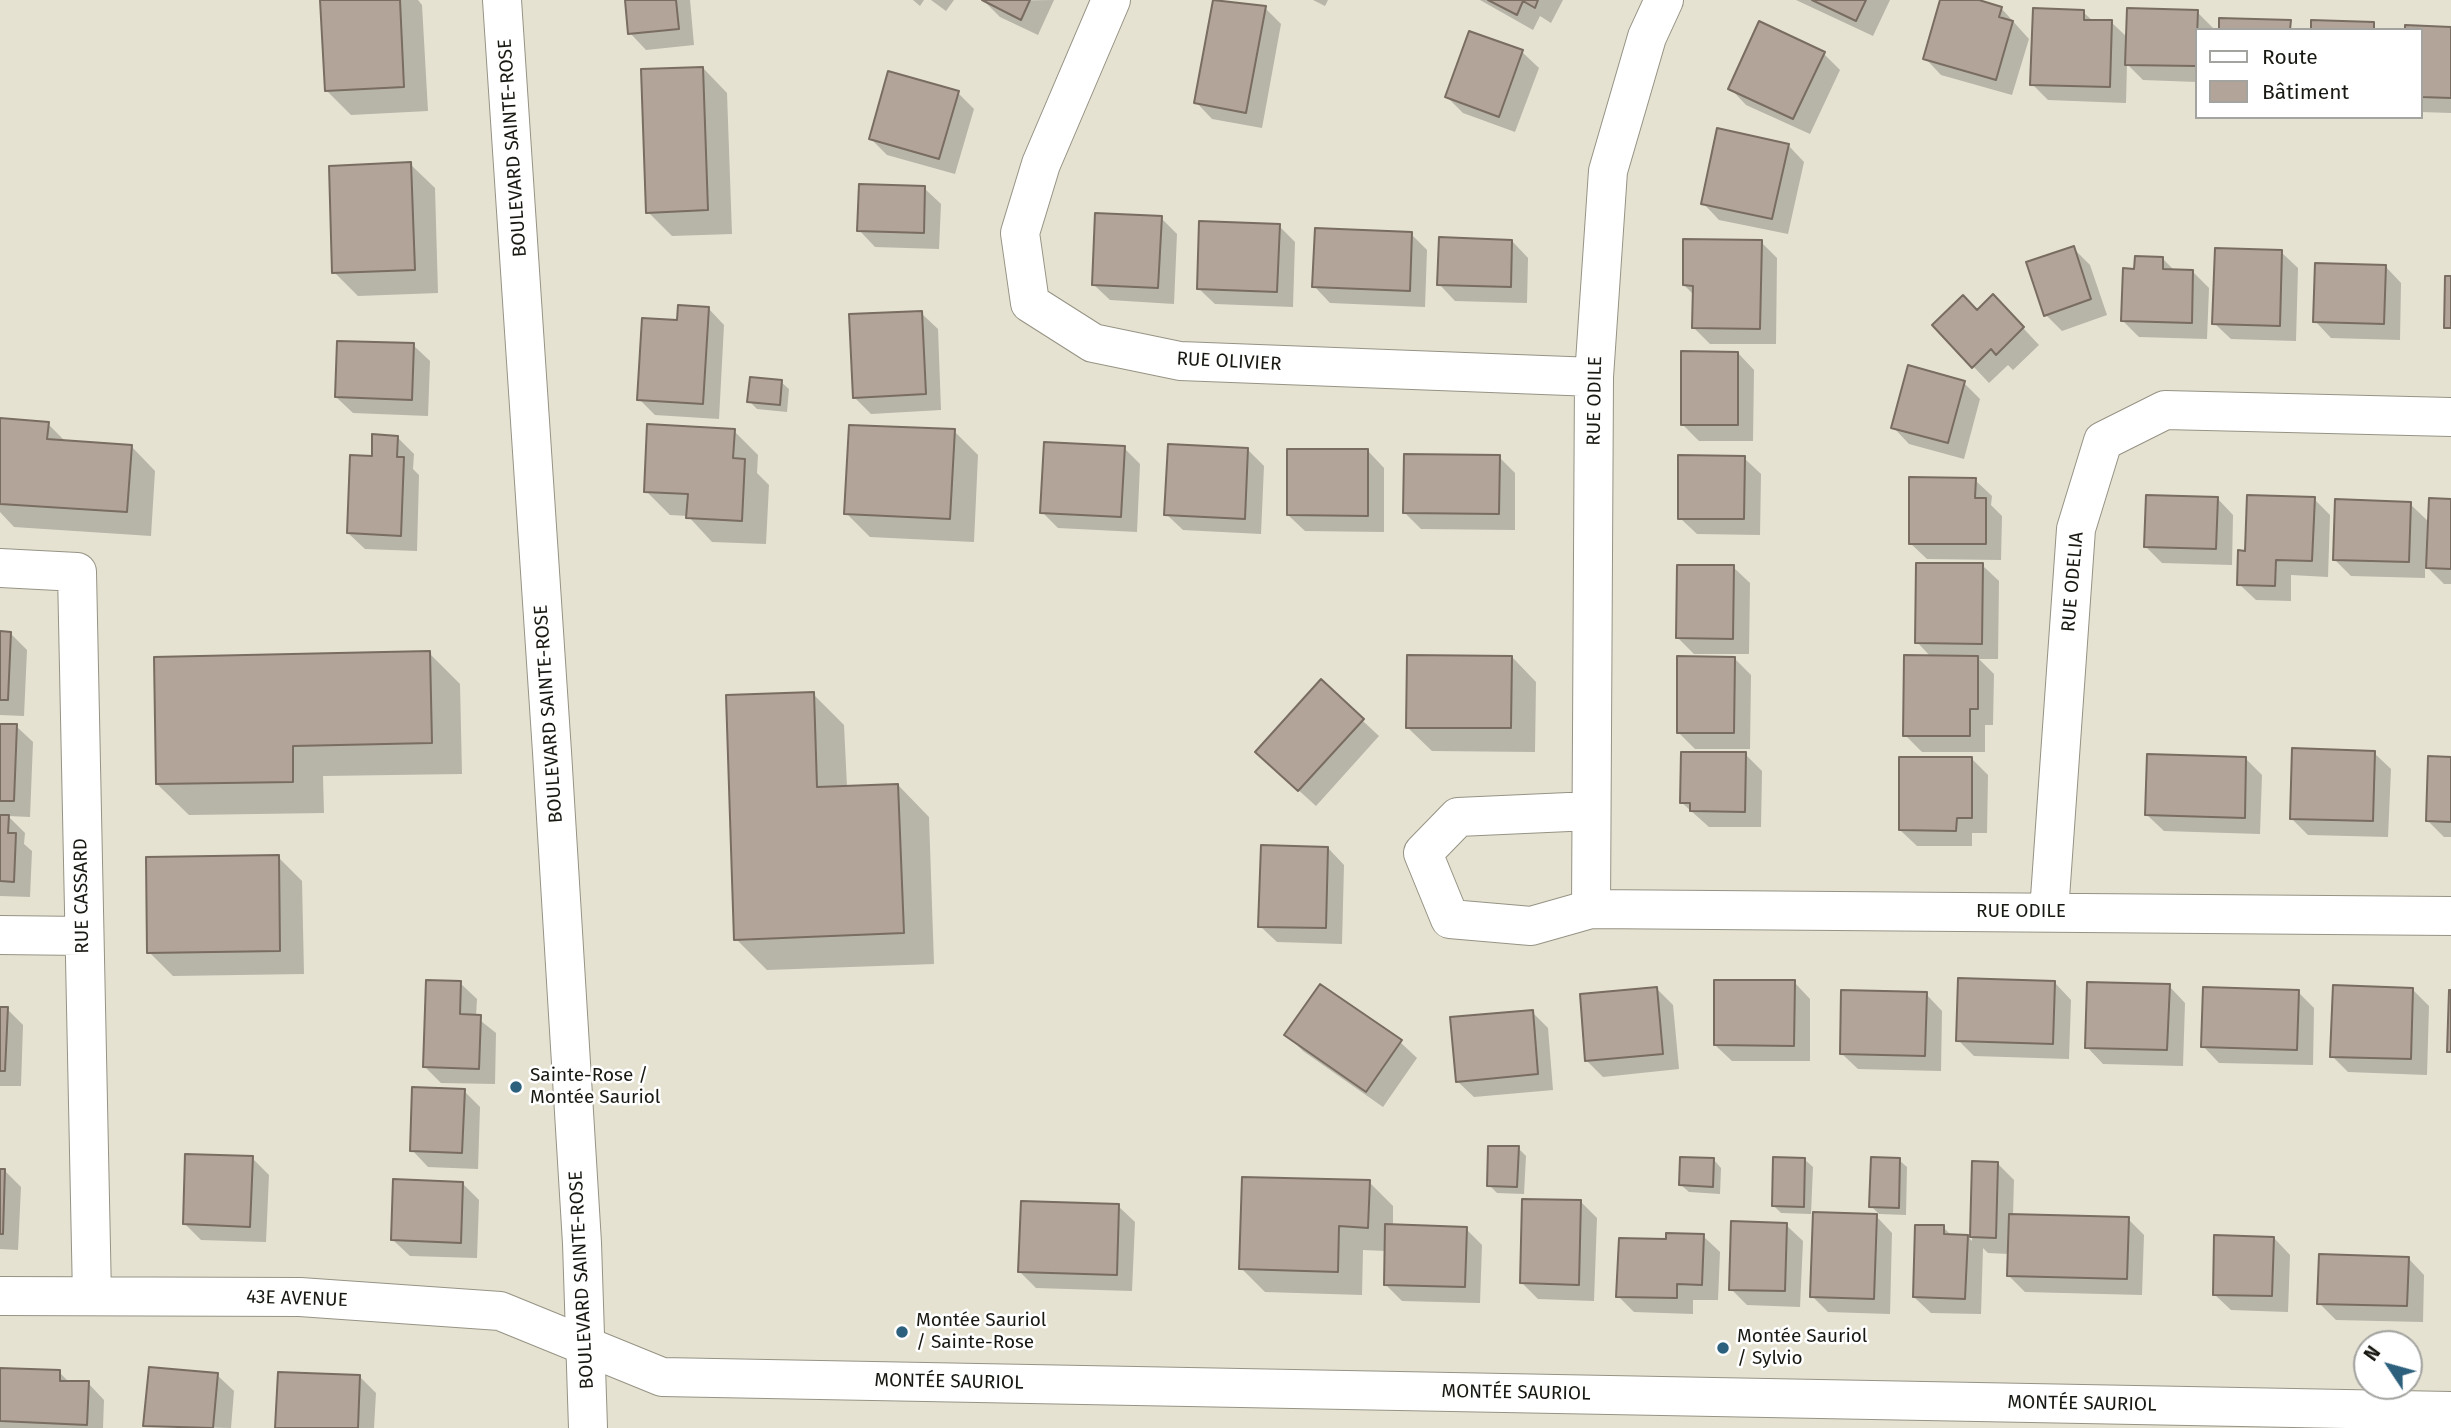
<!DOCTYPE html>
<html>
<head>
<meta charset="utf-8">
<style>
  body { margin:0 }
  #map { position:relative; width:2451px; height:1428px; overflow:hidden; background:#e5e2d2; font-family:"Fira Sans",sans-serif }
  canvas { display:block }
  .legend { position:absolute; left:2195px; top:28px; width:228px; height:91px; box-sizing:border-box; background:#fff; border:2px solid #a3a3a0; margin:0; padding:9px 12px; list-style:none; font-size:21px; color:#191812 }
  .legend li { display:flex; align-items:center; gap:14px; height:35px }
  .legend b { width:35px; border:2px solid #a3a3a0 }
  .north { position:absolute; left:2353px; top:1330px; width:70px; height:70px; box-sizing:border-box; background:#fff; border:2px solid #a3a3a0; border-radius:50%; rotate:306deg; font-size:19px; font-weight:700; line-height:28px; text-align:center; color:#191812 }
  .north::after { content:''; display:block; margin:auto; width:24px; height:32px; background:#2d607d; clip-path:polygon(50% 0,100% 100%,50% 72%,0 100%) }
</style>
</head>
<body>
<div id="map">
<canvas width="2451" height="1428"></canvas>
<ul class="legend">
<li><b style="height:9px;background:#fff"></b>Route</li>
<li><b style="height:19px;background:#b2a499"></b>Bâtiment</li>
</ul>
<div class="north">N</div>
</div>
<script>
const c = document.querySelector('canvas').getContext('2d');
c.lineJoin = 'round';
function paint(path, color) { c.fillStyle = color; c.fill(path, 'evenodd'); }
function trace(path, color, width, dash) { c.strokeStyle = color; c.lineWidth = width; c.lineCap = dash ? 'butt' : 'round'; c.setLineDash(dash || []); c.stroke(path); }
function label(font, color, halo, rows, align = 'center') {
  c.font = font + ' "Fira Sans",sans-serif'; c.lineWidth = 5; c.setLineDash([]); c.textBaseline = 'middle'; c.strokeStyle = halo; c.fillStyle = color; for (const [text, x, y, turn = 0] of rows) {
    c.save(); c.translate(x, y); c.rotate((+turn || 0) * Math.PI / 180); c.textAlign = isNaN(turn) ? turn : align; if (halo) c.strokeText(text, 0, 0); c.fillText(text, 0, 0); c.restore();
  }
}
paint(new Path2D(`
  M 322,0 L 418,0 L 422,5 L 428,111 L 351,115 L 326,90 Z
  M 627,0 L 690,0 L 694,45 L 646,50 L 630,33 Z
  M 913,0 L 924,0 L 920,6 Z
  M 931,0 L 954,0 L 946,11 Z
  M 1054,0 L 1038,35 L 1000,17 L 984,1 Z
  M 1215,0 L 1265,8 L 1281,24 L 1262,128 L 1212,119 L 1196,102 Z
  M 1313,0 L 1328,0 L 1325,6 Z
  M 1480,0 L 1563,0 L 1551,23 L 1540,16 L 1533,30 Z
  M 1796,0 L 1890,0 L 1873,36 Z
  M 1942,0 L 1973,0 L 2001,8 L 2029,39 L 2012,95 L 1941,75 L 1925,58 Z
  M 2083,12 L 2093,21 L 2111,22 L 2128,38 L 2197,12 L 2213,28 L 2197,30 L 2197,82 L 2143,80 L 2127,64 L 2126,103 L 2048,100 L 2032,84 Z
  M 2451,28 L 2451,113 L 2421,112 L 2421,30 Z
  M 1522,52 L 1539,68 L 1515,132 L 1463,113 L 1447,97 Z
  M 1824,54 L 1840,70 L 1810,134 L 1746,105 L 1730,88 Z
  M 703,68 L 727,93 L 732,234 L 672,236 L 648,212 Z
  M 958,93 L 974,109 L 955,174 L 887,155 L 871,139 Z
  M 1788,145 L 1804,162 L 1788,234 L 1719,220 L 1703,203 Z
  M 410,164 L 435,188 L 438,293 L 358,296 L 334,272 Z
  M 924,188 L 941,204 L 939,249 L 875,247 L 859,230 Z
  M 1161,218 L 1177,234 L 1174,304 L 1110,300 L 1093,284 Z
  M 1279,226 L 1295,242 L 1293,307 L 1215,304 L 1198,288 Z
  M 1411,234 L 1427,250 L 1425,307 L 1330,303 L 1314,286 Z
  M 1512,241 L 1528,258 L 1527,303 L 1455,301 L 1439,284 Z
  M 1761,242 L 1777,258 L 1776,344 L 1710,344 L 1694,328 L 1694,295 L 1684,285 Z
  M 2073,248 L 2090,265 L 2107,315 L 2062,331 L 2046,315 Z
  M 2281,252 L 2298,268 L 2296,341 L 2231,339 L 2214,323 Z
  M 2162,258 L 2175,271 L 2193,272 L 2209,288 L 2207,339 L 2139,337 L 2122,320 L 2136,270 Z
  M 2385,266 L 2401,283 L 2400,340 L 2331,338 L 2315,321 Z
  M 708,308 L 724,325 L 719,419 L 655,415 L 639,399 L 679,322 Z
  M 1977,312 L 2009,313 L 2039,345 L 2013,370 L 2008,365 L 1989,383 L 1973,366 Z
  M 921,313 L 938,329 L 941,410 L 871,414 L 854,397 Z
  M 413,345 L 430,361 L 428,416 L 353,413 L 336,397 Z
  M 1738,353 L 1754,370 L 1753,441 L 1699,441 L 1682,424 Z
  M 781,382 L 789,389 L 787,412 L 757,409 L 749,401 Z
  M 1964,383 L 1980,399 L 1964,459 L 1909,444 L 1893,427 Z
  M 0,420 L 48,424 L 66,442 L 131,446 L 155,471 L 151,536 L 14,527 L 0,512 Z
  M 734,431 L 758,455 L 757,473 L 769,485 L 766,544 L 712,542 L 688,516 L 670,515 L 646,491 Z
  M 954,431 L 978,455 L 974,542 L 870,537 L 846,513 Z
  M 397,437 L 414,454 L 413,469 L 419,475 L 417,551 L 365,549 L 348,533 L 374,458 Z
  M 1124,448 L 1140,464 L 1137,532 L 1058,528 L 1042,512 Z
  M 1248,450 L 1264,466 L 1261,534 L 1183,530 L 1166,514 Z
  M 1368,451 L 1384,468 L 1384,532 L 1305,531 L 1288,515 Z
  M 1499,457 L 1515,473 L 1515,530 L 1421,529 L 1405,513 Z
  M 1744,458 L 1761,474 L 1760,535 L 1697,534 L 1680,518 Z
  M 1975,480 L 1992,496 L 1991,505 L 2002,516 L 2001,560 L 1927,559 L 1910,543 Z
  M 2217,498 L 2233,515 L 2232,565 L 2162,563 L 2146,547 Z
  M 2314,499 L 2330,515 L 2328,577 L 2291,575 L 2291,601 L 2256,600 L 2239,584 L 2247,552 Z
  M 2451,500 L 2451,584 L 2444,584 L 2425,565 L 2425,578 L 2351,576 L 2334,559 L 2410,504 L 2430,523 Z
  M 1982,565 L 1999,581 L 1998,659 L 1979,659 L 1994,674 L 1993,725 L 1985,725 L 1985,752 L 1922,752 L 1905,735 L 1931,657 L 1917,642 Z
  M 1733,567 L 1750,583 L 1749,654 L 1694,654 L 1678,638 Z
  M 0,633 L 10,633 L 27,650 L 24,716 L 0,715 Z
  M 429,653 L 460,684 L 462,774 L 323,776 L 324,813 L 189,815 L 157,784 Z
  M 1512,657 L 1536,682 L 1535,752 L 1432,751 L 1407,727 Z
  M 1735,659 L 1751,675 L 1750,749 L 1695,749 L 1678,732 Z
  M 1321,682 L 1379,736 L 1316,806 L 1274,768 Z
  M 813,694 L 844,725 L 847,787 L 898,785 L 929,817 L 934,964 L 767,970 L 736,939 Z
  M 0,726 L 16,726 L 33,742 L 30,817 L 8,816 L 25,833 L 24,844 L 32,851 L 30,897 L 0,896 Z
  M 2374,753 L 2391,769 L 2388,837 L 2308,835 L 2292,819 Z
  M 1745,754 L 1762,771 L 1761,827 L 1709,827 L 1681,802 Z
  M 1972,759 L 1988,775 L 1987,833 L 1972,833 L 1972,846 L 1917,846 L 1900,830 Z
  M 2246,759 L 2262,775 L 2260,834 L 2164,831 L 2147,815 Z
  M 2451,759 L 2451,837 L 2444,837 L 2428,821 Z
  M 1328,848 L 1344,865 L 1342,944 L 1277,942 L 1260,926 Z
  M 278,857 L 302,881 L 304,974 L 173,976 L 149,952 Z
  M 1794,982 L 1810,999 L 1810,1061 L 1732,1061 L 1715,1045 Z
  M 460,983 L 477,999 L 476,1017 L 496,1033 L 495,1084 L 441,1083 L 425,1067 Z
  M 2055,983 L 2071,1000 L 2069,1059 L 1974,1056 L 1958,1040 Z
  M 2169,986 L 2185,1003 L 2183,1066 L 2103,1064 L 2087,1047 Z
  M 1657,989 L 1673,1005 L 1679,1069 L 1603,1077 L 1586,1060 Z
  M 2413,990 L 2429,1006 L 2427,1075 L 2348,1072 L 2332,1056 Z
  M 2298,992 L 2314,1008 L 2313,1065 L 2219,1063 L 2203,1046 Z
  M 1926,994 L 1942,1011 L 1941,1071 L 1858,1069 L 1841,1053 Z
  M 0,1008 L 7,1009 L 23,1025 L 21,1086 L 0,1086 Z
  M 1532,1012 L 1548,1028 L 1553,1090 L 1474,1097 L 1457,1081 Z
  M 1287,1035 L 1400,1042 L 1417,1058 L 1383,1107 L 1303,1051 Z
  M 464,1091 L 480,1107 L 478,1169 L 428,1167 L 412,1150 Z
  M 1518,1148 L 1526,1156 L 1524,1194 L 1497,1193 L 1489,1185 Z
  M 252,1158 L 269,1175 L 266,1242 L 201,1240 L 184,1223 Z
  M 1714,1160 L 1721,1168 L 1720,1194 L 1689,1192 L 1681,1185 Z
  M 1805,1160 L 1813,1167 L 1811,1214 L 1781,1213 L 1773,1205 Z
  M 1899,1160 L 1907,1167 L 1906,1215 L 1879,1214 L 1871,1206 Z
  M 1974,1162 L 1998,1164 L 2014,1180 L 2013,1216 L 2128,1219 L 2144,1235 L 2142,1295 L 2025,1292 L 2008,1275 L 2009,1254 L 1988,1253 L 1983,1248 L 1981,1314 L 1931,1313 L 1914,1297 L 1943,1227 L 1952,1236 L 1967,1236 L 1972,1241 Z
  M 0,1171 L 5,1171 L 21,1187 L 18,1250 L 0,1249 Z
  M 1369,1182 L 1393,1206 L 1393,1226 L 1466,1229 L 1482,1245 L 1480,1303 L 1402,1301 L 1385,1284 L 1386,1251 L 1363,1250 L 1362,1295 L 1265,1292 L 1241,1268 Z
  M 463,1184 L 479,1200 L 477,1258 L 410,1256 L 393,1240 Z
  M 1581,1202 L 1597,1218 L 1594,1301 L 1538,1299 L 1521,1282 Z
  M 1118,1206 L 1135,1222 L 1132,1291 L 1036,1288 L 1020,1272 Z
  M 1876,1216 L 1892,1233 L 1890,1314 L 1828,1312 L 1812,1296 Z
  M 1786,1225 L 1803,1241 L 1800,1307 L 1747,1305 L 1731,1289 Z
  M 1703,1236 L 1720,1252 L 1718,1300 L 1693,1300 L 1693,1314 L 1634,1312 L 1618,1296 L 1667,1241 Z
  M 2274,1238 L 2290,1255 L 2288,1312 L 2231,1310 L 2214,1294 Z
  M 2408,1258 L 2424,1275 L 2423,1322 L 2336,1320 L 2319,1303 Z
  M 0,1370 L 59,1372 L 70,1383 L 88,1383 L 104,1400 L 103,1428 L 0,1428 Z
  M 217,1375 L 234,1391 L 231,1428 L 145,1426 Z
  M 359,1376 L 376,1393 L 374,1428 L 277,1428 Z`), '#0003');
const building = new Path2D(`
  M 320,0 L 400,0 L 404,87 L 325,91 Z
  M 625,0 L 676,0 L 679,29 L 628,34 Z
  M 982,0 L 1030,0 L 1021,20 Z
  M 1213,0 L 1266,6 L 1246,113 L 1194,103 Z
  M 1488,0 L 1538,0 L 1535,8 L 1523,1 L 1517,15 Z
  M 1812,0 L 1866,0 L 1856,21 Z
  M 1940,0 L 1979,0 L 2002,7 L 1999,17 L 2013,21 L 1996,80 L 1923,59 Z
  M 2033,8 L 2084,10 L 2084,20 L 2112,20 L 2110,87 L 2030,85 Z
  M 2127,8 L 2198,10 L 2196,66 L 2125,65 Z
  M 2219,18 L 2291,20 L 2290,30 L 2219,30 Z
  M 2311,20 L 2374,22 L 2374,30 L 2311,30 Z
  M 1759,21 L 1825,52 L 1793,119 L 1728,89 Z
  M 2405,25 L 2451,27 L 2451,98 L 2421,97 L 2421,30 L 2405,30 Z
  M 1469,31 L 1523,50 L 1499,117 L 1445,97 Z
  M 703,67 L 708,210 L 646,213 L 641,69 Z
  M 888,71 L 959,91 L 939,159 L 869,139 Z
  M 1717,128 L 1789,144 L 1772,219 L 1701,204 Z
  M 411,162 L 415,270 L 332,273 L 329,166 Z
  M 859,184 L 925,186 L 924,233 L 857,231 Z
  M 1095,213 L 1162,216 L 1158,288 L 1092,285 Z
  M 1199,221 L 1280,224 L 1277,292 L 1197,289 Z
  M 1315,228 L 1412,232 L 1410,291 L 1312,287 Z
  M 1439,237 L 1512,240 L 1511,287 L 1437,285 Z
  M 1683,239 L 1762,240 L 1760,329 L 1692,328 L 1693,286 L 1683,285 Z
  M 2074,246 L 2091,299 L 2044,316 L 2026,262 Z
  M 2215,248 L 2282,250 L 2280,326 L 2212,324 Z
  M 2135,256 L 2163,257 L 2163,269 L 2193,270 L 2192,323 L 2121,321 L 2123,268 L 2134,269 Z
  M 2315,263 L 2386,265 L 2384,324 L 2313,322 Z
  M 2445,276 L 2451,276 L 2451,328 L 2444,328 Z
  M 1993,294 L 2024,327 L 1996,355 L 1991,349 L 1972,368 L 1932,325 L 1963,295 L 1977,310 Z
  M 678,305 L 709,307 L 703,404 L 637,400 L 642,318 L 677,320 Z
  M 922,311 L 926,394 L 853,398 L 849,314 Z
  M 337,341 L 414,343 L 412,400 L 335,397 Z
  M 1681,351 L 1738,352 L 1738,425 L 1681,425 Z
  M 1908,365 L 1965,381 L 1948,443 L 1891,428 Z
  M 750,377 L 782,380 L 780,405 L 747,402 Z
  M 0,418 L 49,422 L 47,439 L 132,445 L 127,512 L 0,504 Z
  M 647,424 L 735,429 L 733,458 L 745,459 L 742,521 L 686,518 L 688,494 L 644,492 Z
  M 849,425 L 955,429 L 950,519 L 844,514 Z
  M 372,434 L 398,436 L 397,457 L 404,457 L 401,536 L 347,533 L 350,455 L 372,456 Z
  M 1044,442 L 1125,446 L 1121,517 L 1040,513 Z
  M 1168,444 L 1248,448 L 1245,519 L 1164,515 Z
  M 1287,449 L 1368,449 L 1368,516 L 1287,515 Z
  M 1404,454 L 1500,455 L 1499,514 L 1403,513 Z
  M 1678,455 L 1745,456 L 1744,519 L 1678,519 Z
  M 1909,477 L 1976,478 L 1975,498 L 1986,498 L 1986,544 L 1909,544 Z
  M 2146,495 L 2218,497 L 2216,549 L 2144,547 Z
  M 2247,495 L 2315,497 L 2312,561 L 2276,560 L 2275,586 L 2237,585 L 2238,550 L 2245,551 Z
  M 2429,498 L 2451,499 L 2451,569 L 2426,568 Z
  M 2335,499 L 2411,502 L 2409,562 L 2333,560 Z
  M 1916,563 L 1983,563 L 1982,644 L 1915,643 Z
  M 1677,565 L 1734,565 L 1733,639 L 1676,638 Z
  M 0,631 L 11,632 L 8,700 L 0,700 Z
  M 430,651 L 432,743 L 293,746 L 293,782 L 156,784 L 154,657 Z
  M 1407,655 L 1512,656 L 1511,728 L 1406,728 Z
  M 1904,655 L 1978,656 L 1978,709 L 1970,709 L 1970,736 L 1903,736 Z
  M 1677,656 L 1735,657 L 1734,733 L 1677,733 Z
  M 1321,679 L 1364,719 L 1298,791 L 1255,752 Z
  M 814,692 L 817,787 L 898,784 L 904,933 L 734,940 L 726,695 Z
  M 0,724 L 17,724 L 14,801 L 0,801 Z
  M 2292,748 L 2375,751 L 2373,821 L 2290,819 Z
  M 1681,752 L 1746,752 L 1745,812 L 1690,811 L 1690,803 L 1680,803 Z
  M 2147,754 L 2246,757 L 2245,818 L 2145,815 Z
  M 2428,756 L 2451,757 L 2451,822 L 2426,821 Z
  M 1899,757 L 1972,757 L 1972,818 L 1957,818 L 1956,831 L 1899,830 Z
  M 0,815 L 9,815 L 8,833 L 16,833 L 14,882 L 0,881 Z
  M 1261,845 L 1328,847 L 1326,928 L 1258,927 Z
  M 279,855 L 280,951 L 147,953 L 146,857 Z
  M 1958,978 L 2055,981 L 2053,1044 L 1956,1041 Z
  M 426,980 L 461,981 L 460,1014 L 481,1015 L 479,1069 L 423,1067 Z
  M 1714,980 L 1795,980 L 1794,1046 L 1714,1045 Z
  M 2087,982 L 2170,984 L 2167,1050 L 2085,1048 Z
  M 1320,984 L 1402,1040 L 1366,1092 L 1284,1035 Z
  M 2333,985 L 2413,988 L 2411,1059 L 2330,1057 Z
  M 1657,987 L 1663,1054 L 1585,1061 L 1580,994 Z
  M 2203,987 L 2299,990 L 2297,1050 L 2201,1047 Z
  M 1841,990 L 1927,992 L 1925,1056 L 1840,1054 Z
  M 2449,990 L 2451,990 L 2451,1052 L 2447,1052 Z
  M 0,1007 L 8,1007 L 5,1071 L 0,1071 Z
  M 1533,1010 L 1538,1074 L 1456,1082 L 1450,1017 Z
  M 412,1087 L 465,1089 L 462,1153 L 410,1151 Z
  M 1488,1146 L 1519,1146 L 1517,1187 L 1487,1186 Z
  M 185,1154 L 253,1156 L 250,1227 L 183,1224 Z
  M 1680,1157 L 1714,1158 L 1713,1187 L 1679,1185 Z
  M 1773,1157 L 1805,1158 L 1804,1207 L 1772,1206 Z
  M 1871,1157 L 1900,1158 L 1899,1208 L 1869,1207 Z
  M 1972,1161 L 1998,1162 L 1996,1238 L 1970,1237 Z
  M 0,1169 L 5,1169 L 3,1234 L 0,1234 Z
  M 1242,1177 L 1370,1180 L 1368,1228 L 1339,1226 L 1338,1272 L 1239,1269 Z
  M 393,1179 L 463,1182 L 461,1243 L 391,1240 Z
  M 1522,1199 L 1581,1200 L 1579,1285 L 1520,1283 Z
  M 1021,1201 L 1119,1204 L 1117,1275 L 1018,1272 Z
  M 1813,1212 L 1877,1214 L 1874,1299 L 1810,1297 Z
  M 2009,1214 L 2129,1217 L 2127,1279 L 2007,1276 Z
  M 1731,1221 L 1787,1223 L 1785,1291 L 1729,1290 Z
  M 1385,1224 L 1467,1227 L 1465,1287 L 1384,1285 Z
  M 1915,1225 L 1944,1225 L 1944,1234 L 1968,1235 L 1965,1299 L 1913,1297 Z
  M 1666,1233 L 1704,1234 L 1702,1285 L 1677,1284 L 1677,1298 L 1616,1297 L 1619,1238 L 1666,1239 Z
  M 2214,1235 L 2274,1237 L 2272,1296 L 2213,1295 Z
  M 2319,1254 L 2409,1257 L 2407,1306 L 2317,1304 Z
  M 149,1367 L 218,1373 L 213,1428 L 143,1426 Z
  M 0,1368 L 60,1370 L 60,1381 L 89,1381 L 87,1425 L 0,1421 Z
  M 278,1372 L 360,1375 L 358,1428 L 275,1428 Z`);
paint(building, '#b2a499');
trace(building, '#796c61', 2);
const street = new Path2D(`
  M 1111,0 L 1041,164 L 1020,233 L 1030,303 L 1093,343 L 1180,361 L 1594,377
  M 0,568 L 77,572 L 92,1296
  M 1591,811 L 1458,817 L 1423,853 L 1450,919 L 1531,926 L 1591,909 L 2451,916
  M 1591,909 L 1594,377 L 1608,171 L 1647,37 L 1664,0
  M 2049,912 L 2076,529 L 2103,441 L 2165,410 L 2451,417
  M 0,935 L 83,936
  M 0,1296 L 300,1297 L 500,1311 L 662,1377 L 2451,1411`);
const secondary = new Path2D(`
  M 502,0 L 552,752 L 582,1243 L 588,1428`);
trace(street, '#969384', 40);
trace(secondary, '#969384', 40);
trace(street, '#fff', 38);
trace(secondary, '#fff', 38);
for (const [x, y, r, color] of [
  [516,1087,7,"#2d607d"],
  [902,1332,7,"#2d607d"],
  [1723,1348,7,"#2d607d"]
]) { const dot = new Path2D(); dot.arc(x, y, r, 0, 2 * Math.PI); c.fillStyle = color; c.fill(dot); trace(dot, '#fff', 2.5); }
label('19px', '#191812', '#fff', [
  ["BOULEVARD SAINTE-ROSE",513,148,-94],
  ["RUE OLIVIER",1229,362,3],
  ["RUE ODILE",1595,401,-89],
  ["RUE ODELIA",2073,582,-85],
  ["BOULEVARD SAINTE-ROSE",549,714,-94],
  ["RUE CASSARD",82,896,-91],
  ["RUE ODILE",2021,912],
  ["BOULEVARD SAINTE-ROSE",582,1280,-93],
  ["43E AVENUE",297,1299,2],
  ["MONTÉE SAURIOL",949,1382,1],
  ["MONTÉE SAURIOL",1516,1393,1],
  ["MONTÉE SAURIOL",2082,1404,1]
]);
label('19px', '#191812', '#fff', [
  ["Sainte-Rose /",530,1076],
  ["Montée Sauriol",530,1098],
  ["Montée Sauriol",916,1321],
  ["/ Sainte-Rose",916,1343],
  ["Montée Sauriol",1737,1337],
  ["/ Sylvio",1737,1359]
], 'left');
</script>
</body>
</html>
